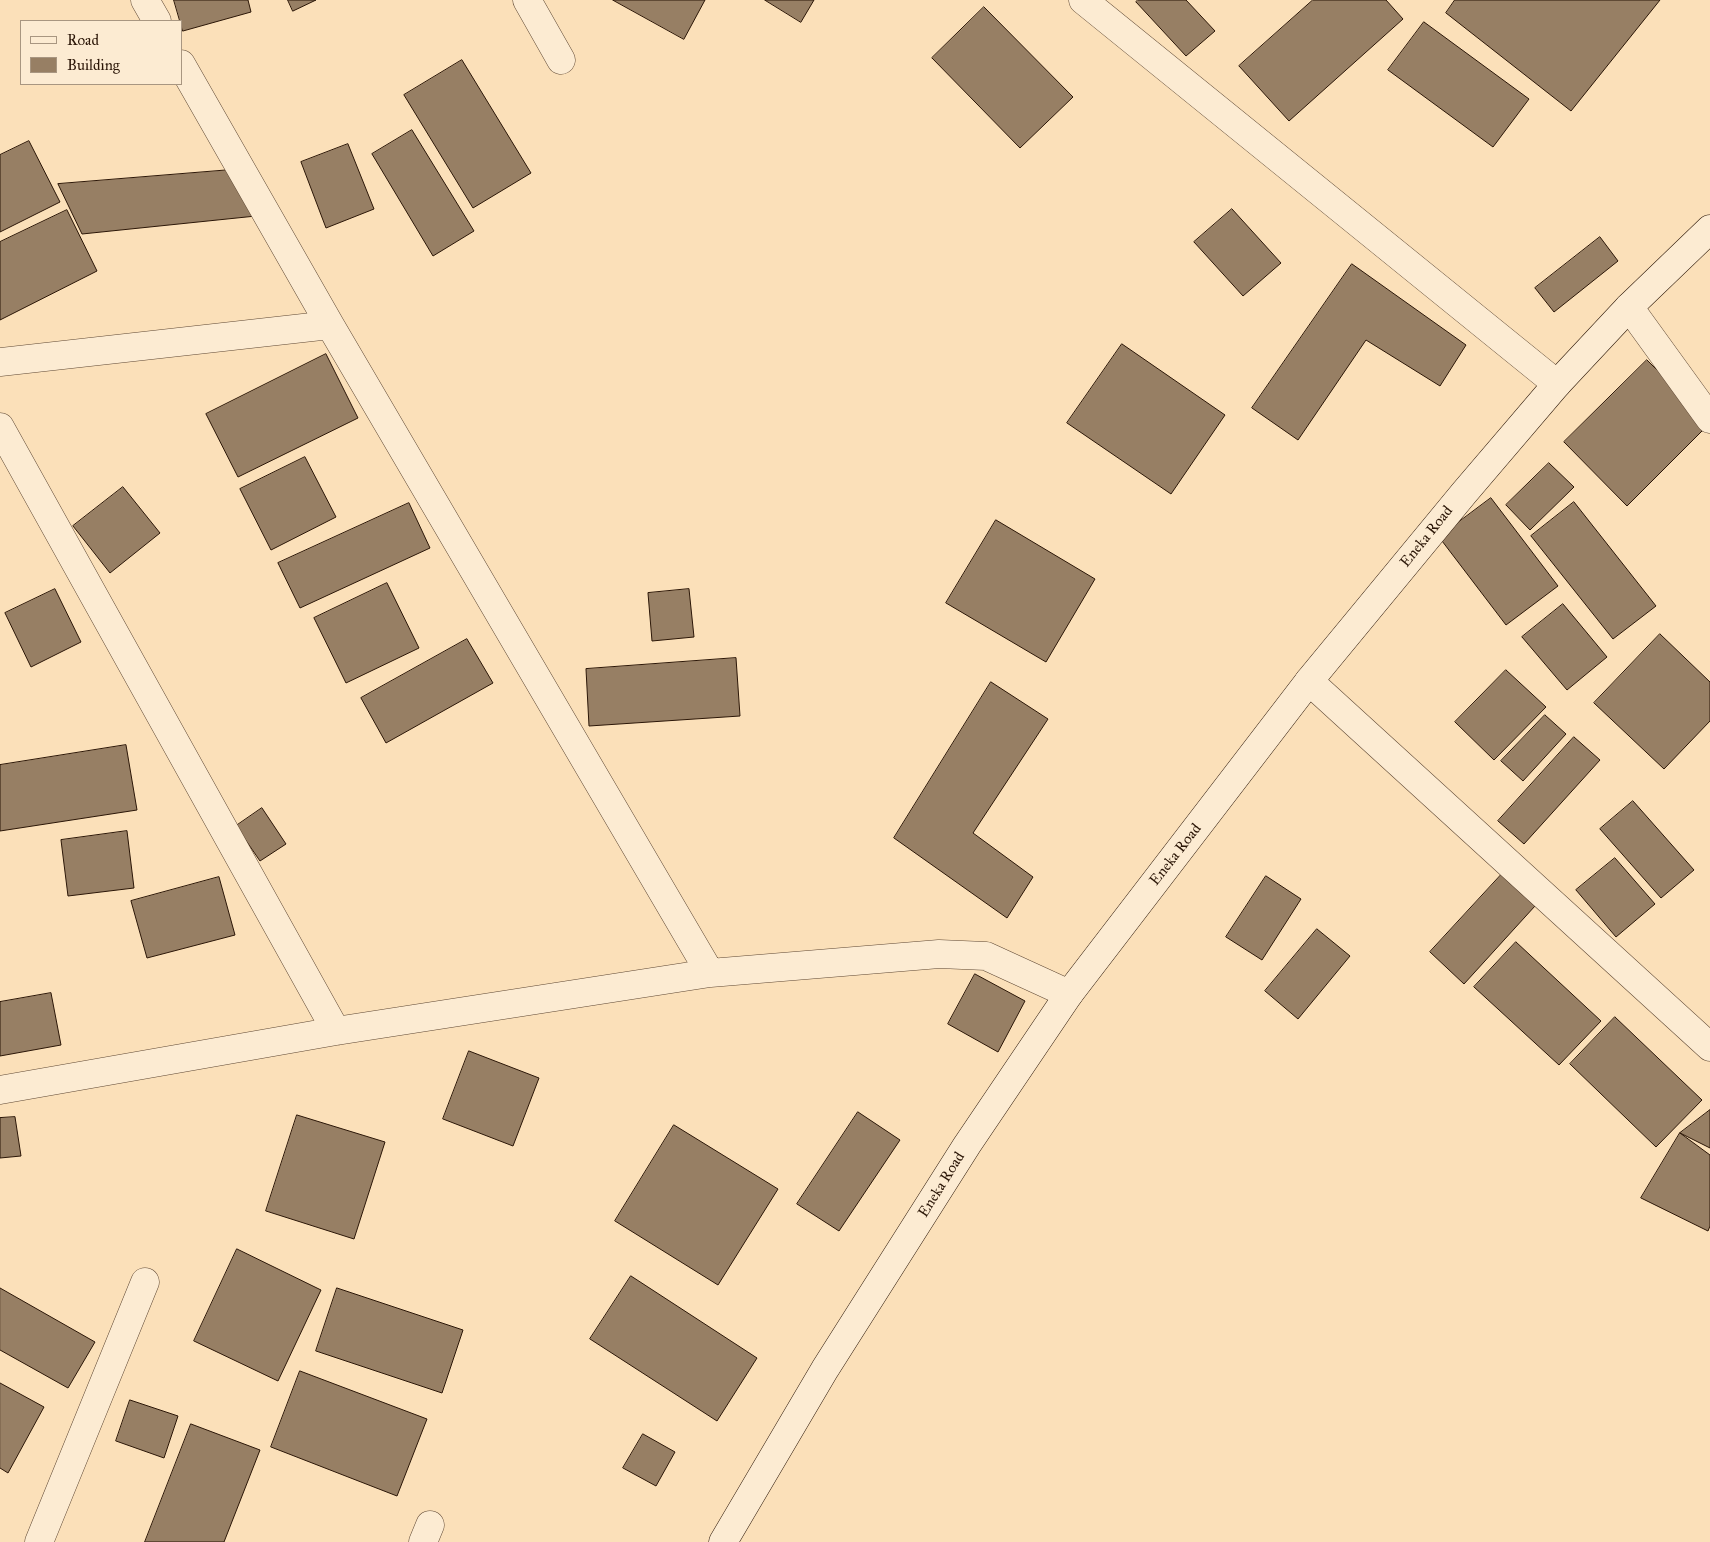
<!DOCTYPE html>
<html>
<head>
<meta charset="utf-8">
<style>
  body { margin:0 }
  #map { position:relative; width:1710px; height:1542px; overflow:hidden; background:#fbe0b9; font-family:"IM FELL Great Primer",serif }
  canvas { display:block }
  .legend { position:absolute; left:20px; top:20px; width:162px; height:65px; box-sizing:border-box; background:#fcebd2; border:1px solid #a89681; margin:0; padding:6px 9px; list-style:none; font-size:15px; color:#2b1607 }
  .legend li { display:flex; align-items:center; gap:10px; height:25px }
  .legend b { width:25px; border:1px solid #a89681 }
</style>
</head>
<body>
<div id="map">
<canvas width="1710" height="1542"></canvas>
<ul class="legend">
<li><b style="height:6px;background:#fcebd2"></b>Road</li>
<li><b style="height:14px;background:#977f64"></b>Building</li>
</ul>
</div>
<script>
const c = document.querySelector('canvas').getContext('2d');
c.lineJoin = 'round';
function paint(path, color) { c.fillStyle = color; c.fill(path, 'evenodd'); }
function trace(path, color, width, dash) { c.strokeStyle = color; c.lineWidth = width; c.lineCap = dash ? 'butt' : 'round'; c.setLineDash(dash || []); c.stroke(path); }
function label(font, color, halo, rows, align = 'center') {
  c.font = font + ' "IM FELL Great Primer",serif'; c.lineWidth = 4; c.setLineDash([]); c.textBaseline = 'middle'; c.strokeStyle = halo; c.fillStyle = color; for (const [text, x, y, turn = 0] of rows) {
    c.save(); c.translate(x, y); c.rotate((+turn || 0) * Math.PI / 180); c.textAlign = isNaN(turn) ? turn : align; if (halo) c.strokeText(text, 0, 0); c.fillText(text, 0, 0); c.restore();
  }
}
const building = new Path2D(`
  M 174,0 L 248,0 L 251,12 L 183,31 Z
  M 288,0 L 316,0 L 293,11 Z
  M 613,0 L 705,0 L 684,39 Z
  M 765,0 L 814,0 L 801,22 Z
  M 1138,0 L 1186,0 L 1215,31 L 1186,56 L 1136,2 Z
  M 1313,0 L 1386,0 L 1403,19 L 1289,121 L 1239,66 Z
  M 1455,0 L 1660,0 L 1571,111 L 1446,13 Z
  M 984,7 L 1073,97 L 1020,148 L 932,58 Z
  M 1424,22 L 1529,99 L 1493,147 L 1388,70 Z
  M 462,60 L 531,173 L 473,208 L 404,95 Z
  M 412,130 L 474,231 L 433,256 L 372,154 Z
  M 29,141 L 60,202 L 0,232 L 0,155 Z
  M 348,144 L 374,209 L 326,228 L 301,162 Z
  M 230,170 L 256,216 L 82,234 L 58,184 Z
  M 1232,209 L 1281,263 L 1243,296 L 1194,242 Z
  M 67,210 L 97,271 L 0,320 L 0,242 Z
  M 1600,237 L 1618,261 L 1554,312 L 1535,288 Z
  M 1352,264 L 1466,345 L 1440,386 L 1366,340 L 1298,440 L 1252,408 Z
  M 1122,344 L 1225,415 L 1171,494 L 1067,423 Z
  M 326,354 L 358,418 L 238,477 L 206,414 Z
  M 1647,360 L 1710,423 L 1627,506 L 1564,442 Z
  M 305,457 L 336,517 L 271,550 L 240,489 Z
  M 1549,463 L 1574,487 L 1530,530 L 1506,505 Z
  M 123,487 L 160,533 L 110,573 L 73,526 Z
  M 1491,498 L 1558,586 L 1506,625 L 1439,537 Z
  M 1574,502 L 1656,606 L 1613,639 L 1531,536 Z
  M 409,503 L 430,548 L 300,608 L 278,563 Z
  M 996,520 L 1095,579 L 1046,662 L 946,603 Z
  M 387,583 L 419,648 L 346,683 L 314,618 Z
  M 55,589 L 81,642 L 31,667 L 5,613 Z
  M 689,589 L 694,637 L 652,641 L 648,593 Z
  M 1563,604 L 1607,657 L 1567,690 L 1522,637 Z
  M 1660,634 L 1710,682 L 1710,721 L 1664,769 L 1594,703 Z
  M 467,639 L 493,683 L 386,743 L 361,698 Z
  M 736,658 L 740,716 L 589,726 L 586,669 Z
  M 1506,670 L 1546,707 L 1494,760 L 1455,722 Z
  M 991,682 L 1048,719 L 973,833 L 1033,877 L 1007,918 L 894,838 Z
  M 1545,715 L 1566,734 L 1523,781 L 1501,761 Z
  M 1574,737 L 1600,760 L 1524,844 L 1498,821 Z
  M 126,745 L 137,810 L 0,831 L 0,765 Z
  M 1633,801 L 1694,870 L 1661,898 L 1600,829 Z
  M 262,808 L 286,844 L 260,861 L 236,826 Z
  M 127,831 L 134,888 L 68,896 L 61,840 Z
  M 1615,858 L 1655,904 L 1616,937 L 1576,890 Z
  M 1501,875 L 1535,906 L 1464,984 L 1430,952 Z
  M 1266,876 L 1301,899 L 1262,960 L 1226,937 Z
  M 219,877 L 235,935 L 147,958 L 131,901 Z
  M 1317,929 L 1350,956 L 1298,1019 L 1265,991 Z
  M 1516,942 L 1601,1021 L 1559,1065 L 1474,987 Z
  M 975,974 L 1025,1001 L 998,1052 L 948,1024 Z
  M 51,993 L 61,1045 L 0,1056 L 0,1002 Z
  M 1615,1017 L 1702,1100 L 1656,1147 L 1570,1064 Z
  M 469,1051 L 539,1078 L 513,1146 L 443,1119 Z
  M 1710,1110 L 1710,1148 L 1680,1133 Z
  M 858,1112 L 900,1140 L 839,1231 L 797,1204 Z
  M 297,1115 L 385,1142 L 354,1239 L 266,1211 Z
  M 15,1117 L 21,1156 L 0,1158 L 0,1118 Z
  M 674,1125 L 778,1189 L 718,1285 L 615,1221 Z
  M 1680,1133 L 1710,1155 L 1710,1226 L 1708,1231 L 1641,1198 Z
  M 237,1249 L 321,1290 L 278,1381 L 194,1341 Z
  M 631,1276 L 757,1358 L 717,1421 L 590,1339 Z
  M 0,1288 L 95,1342 L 68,1388 L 0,1350 Z
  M 337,1288 L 463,1330 L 442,1393 L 316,1351 Z
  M 300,1371 L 427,1419 L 397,1496 L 271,1447 Z
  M 0,1383 L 44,1407 L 8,1473 L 0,1468 Z
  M 130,1400 L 178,1416 L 164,1458 L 116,1441 Z
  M 191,1424 L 260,1450 L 224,1542 L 145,1542 Z
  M 643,1434 L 675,1452 L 656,1486 L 623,1468 Z`);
paint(building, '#977f64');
trace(building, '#2b1607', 1);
const minor = new Path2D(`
  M 145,0 L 157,21
  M 527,0 L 561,60
  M 1083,0 L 1557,384
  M 181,64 L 330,325 L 710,973
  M 1629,307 L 1710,419
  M 0,362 L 330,325
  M 0,427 L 336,1031
  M 1309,681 L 1710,1047
  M 0,1090 L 336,1031 L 710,973 L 939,954 L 986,956 L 1069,994
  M 39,1542 L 145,1282
  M 423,1542 L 430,1525`);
const secondary = new Path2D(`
  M 723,1542 L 825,1369 L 967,1145 L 1069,994 L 1309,681 L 1464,493 L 1557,384 L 1629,307 L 1710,229`);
trace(minor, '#5f4834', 29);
trace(secondary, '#2b1607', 29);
trace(minor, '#fcebd2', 28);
trace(secondary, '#fcebd2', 28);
label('15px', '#2b1607', '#fcebd2', [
  ["Eneka Road",1427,537,-51],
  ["Eneka Road",1176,855,-52],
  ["Eneka Road",942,1185,-58]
]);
</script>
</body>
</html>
